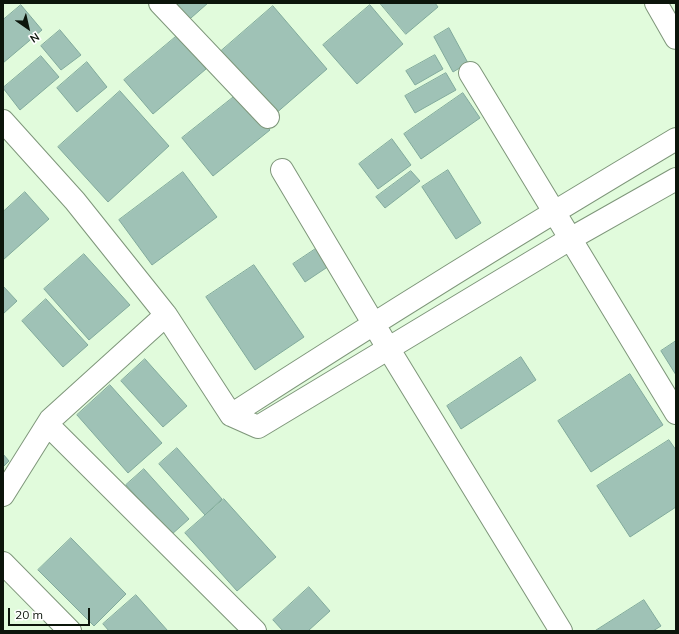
<!DOCTYPE html>
<html>
<head>
<meta charset="utf-8">
<style>
  body { margin:0 }
  #map { position:relative; width:679px; height:634px; overflow:hidden; background:#e1fbdc; font-family:Mulish,sans-serif }
  canvas { display:block }
  .frame { position:absolute; inset:0; border:4px solid #0c150b; pointer-events:none }
  .north { position:absolute; left:8px; top:8px; width:40px; height:40px; -webkit-text-stroke:3px #fff; paint-order:stroke; rotate:146deg; font-size:11px; font-weight:700; line-height:16px; text-align:center; color:#0c150b }
  .north::after { content:''; display:block; margin:auto; width:14px; height:18px; background:#0c150b; clip-path:polygon(50% 0,100% 100%,50% 72%,0 100%) }
  .scale { position:absolute; left:8px; top:608px; width:82px; height:18px; box-sizing:border-box; border:2px solid #0c150b; border-top:0; padding-left:5px; font-size:12px; line-height:14px; white-space:nowrap; color:#0c150b; -webkit-text-stroke:3px #fff; paint-order:stroke }
</style>
</head>
<body>
<div id="map">
<canvas width="679" height="634"></canvas>
<div class="frame"></div>
<div class="north">N</div>
<div class="scale">20 m</div>
</div>
<script>
const c = document.querySelector('canvas').getContext('2d');
c.lineJoin = 'round';
function paint(path, color) { c.fillStyle = color; c.fill(path, 'evenodd'); }
function trace(path, color, width, dash) { c.strokeStyle = color; c.lineWidth = width; c.lineCap = dash ? 'butt' : 'round'; c.setLineDash(dash || []); c.stroke(path); }
const building = new Path2D(`
  M 164,3 L 208,3 L 183,25 Z
  M 380,3 L 435,3 L 438,7 L 406,34 Z
  M 21,5 L 42,30 L 3,63 L 3,20 Z
  M 370,5 L 403,44 L 357,84 L 323,45 Z
  M 273,6 L 327,69 L 274,115 L 220,52 Z
  M 449,28 L 468,63 L 453,72 L 434,37 Z
  M 60,30 L 81,55 L 61,70 L 41,46 Z
  M 178,35 L 206,69 L 153,114 L 124,80 Z
  M 435,55 L 443,69 L 415,85 L 406,71 Z
  M 41,56 L 59,77 L 20,110 L 3,88 Z
  M 87,62 L 107,87 L 77,112 L 57,88 Z
  M 446,73 L 456,90 L 415,113 L 405,96 Z
  M 120,91 L 169,146 L 108,202 L 58,147 Z
  M 240,92 L 270,130 L 213,176 L 182,138 Z
  M 463,93 L 480,118 L 421,159 L 404,134 Z
  M 392,139 L 411,165 L 378,189 L 359,164 Z
  M 448,170 L 481,223 L 456,239 L 422,187 Z
  M 411,171 L 420,181 L 385,208 L 376,197 Z
  M 183,172 L 217,217 L 152,265 L 119,220 Z
  M 25,192 L 49,219 L 3,260 L 3,212 Z
  M 320,246 L 332,264 L 305,282 L 293,264 Z
  M 84,254 L 130,305 L 89,340 L 44,289 Z
  M 254,265 L 304,337 L 255,370 L 206,297 Z
  M 3,286 L 17,301 L 3,314 Z
  M 46,299 L 88,345 L 63,367 L 22,321 Z
  M 676,341 L 676,375 L 661,351 Z
  M 521,357 L 536,380 L 461,429 L 447,406 Z
  M 145,359 L 187,406 L 163,427 L 121,381 Z
  M 630,374 L 663,425 L 591,472 L 558,421 Z
  M 110,385 L 162,443 L 128,473 L 77,415 Z
  M 669,440 L 676,450 L 676,507 L 630,537 L 597,486 Z
  M 177,448 L 222,499 L 205,515 L 159,464 Z
  M 3,454 L 9,461 L 3,467 Z
  M 144,469 L 189,519 L 171,535 L 126,485 Z
  M 224,499 L 276,557 L 237,591 L 185,533 Z
  M 71,538 L 126,594 L 94,626 L 38,570 Z
  M 309,587 L 330,611 L 308,631 L 283,631 L 273,620 Z
  M 136,595 L 168,631 L 109,631 L 103,624 Z
  M 644,600 L 661,626 L 653,631 L 595,631 Z`);
paint(building, '#9fc2b6');
trace(building, '#81aa9c', 1);
const minor = new Path2D(`
  M 160,3 L 268,117
  M 656,3 L 676,38
  M 470,73 L 676,413
  M 3,121 L 75,201 L 166,315 L 231,415 L 258,427 L 570,239 L 676,179
  M 282,170 L 388,348 L 561,631
  M 231,415 C 378,320 526,228 676,139
  M 48,425 L 255,631
  M 3,495 L 50,420 L 166,315
  M 3,563 L 70,631`);
trace(minor, '#7e967a', 24);
trace(minor, '#fff', 22);
</script>
</body>
</html>
